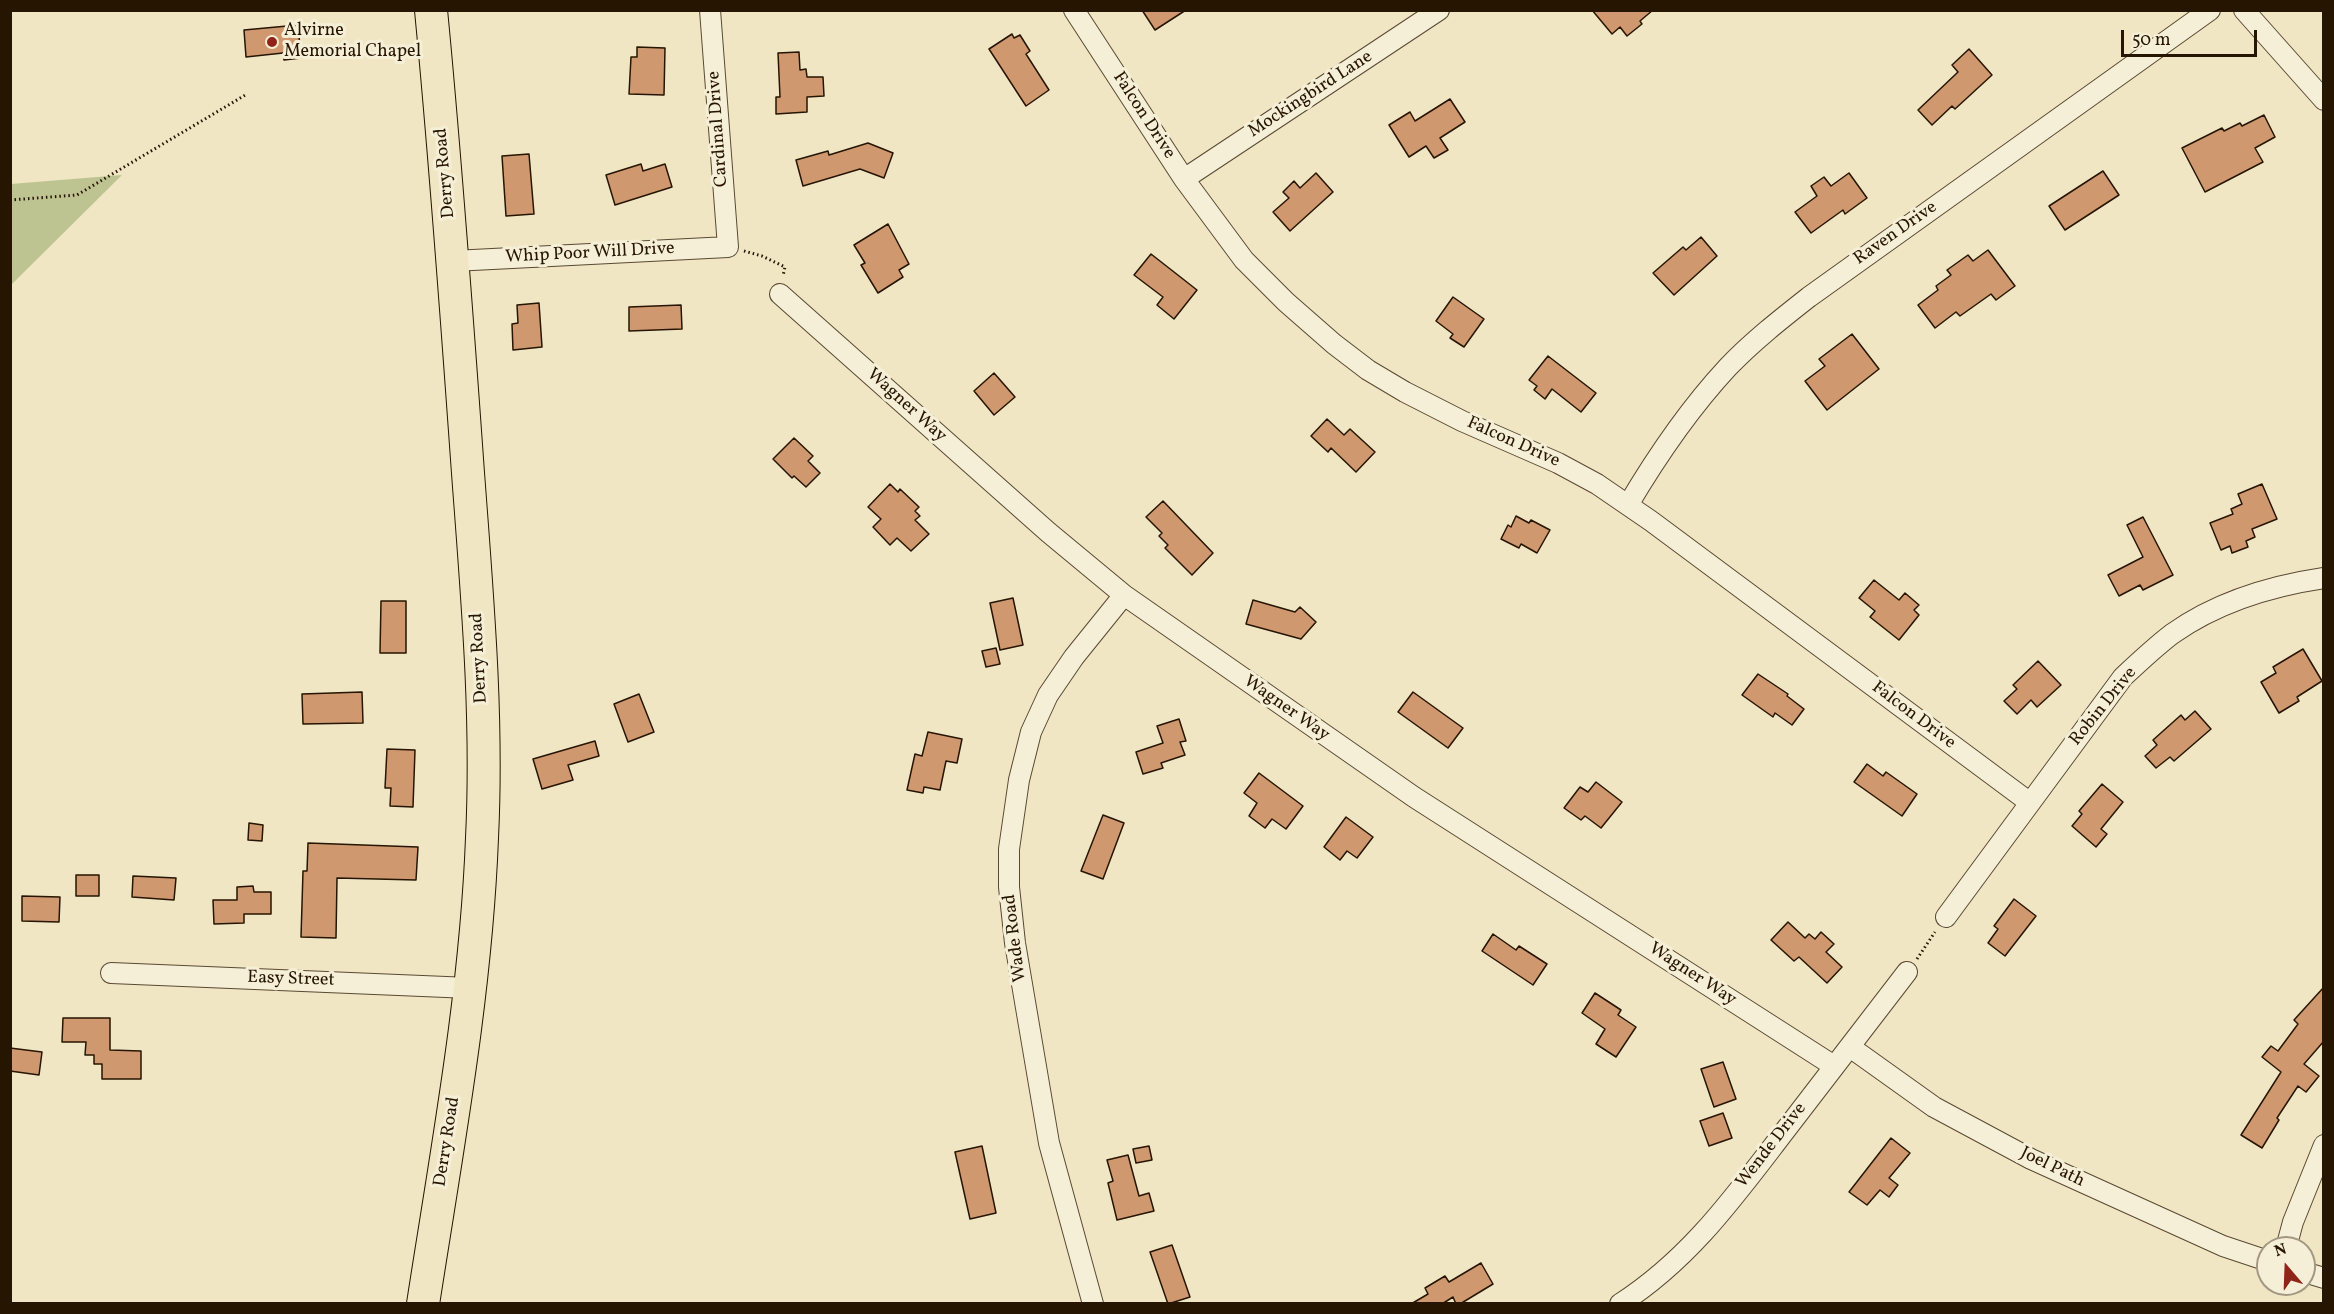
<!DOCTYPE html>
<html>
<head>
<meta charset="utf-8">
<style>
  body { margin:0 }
  #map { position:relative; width:2334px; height:1314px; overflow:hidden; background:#f1e6c3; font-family:Vollkorn,serif }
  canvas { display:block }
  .frame { position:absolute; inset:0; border:12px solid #261501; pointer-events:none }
  .north { position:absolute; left:2256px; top:1236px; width:60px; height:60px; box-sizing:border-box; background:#f6efd8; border:2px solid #a39882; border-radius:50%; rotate:341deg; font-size:16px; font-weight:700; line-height:24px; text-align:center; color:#261501 }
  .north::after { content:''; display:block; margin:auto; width:21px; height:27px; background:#8f2418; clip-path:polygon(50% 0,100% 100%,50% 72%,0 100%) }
  .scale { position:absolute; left:2121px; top:30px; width:136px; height:27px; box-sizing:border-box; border:3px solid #261501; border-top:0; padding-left:8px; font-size:18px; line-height:21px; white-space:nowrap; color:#261501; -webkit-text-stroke:4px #f6efd8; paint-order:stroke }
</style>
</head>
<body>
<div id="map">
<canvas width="2334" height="1314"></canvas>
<div class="frame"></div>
<div class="north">N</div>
<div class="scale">50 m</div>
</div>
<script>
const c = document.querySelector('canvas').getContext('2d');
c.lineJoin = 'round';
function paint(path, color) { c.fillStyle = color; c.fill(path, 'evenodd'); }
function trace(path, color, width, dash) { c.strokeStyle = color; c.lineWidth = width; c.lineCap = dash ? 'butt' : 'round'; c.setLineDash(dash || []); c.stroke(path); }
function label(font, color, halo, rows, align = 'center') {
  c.font = font + ' Vollkorn,serif'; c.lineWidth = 6; c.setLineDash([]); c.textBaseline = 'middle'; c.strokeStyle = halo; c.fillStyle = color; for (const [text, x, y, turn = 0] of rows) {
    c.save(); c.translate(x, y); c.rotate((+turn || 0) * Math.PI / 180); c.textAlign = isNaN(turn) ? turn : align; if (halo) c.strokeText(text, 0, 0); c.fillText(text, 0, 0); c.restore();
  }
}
paint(new Path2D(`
  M 122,175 L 11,285 L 11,184 Z`), '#bdc492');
const building = new Path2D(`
  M 1142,10 L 1186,10 L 1155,30 Z
  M 1592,10 L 1653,10 L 1640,21 L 1642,24 L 1627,36 L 1620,27 L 1612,34 Z
  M 298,25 L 301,58 L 284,60 L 283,53 L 246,57 L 244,30 Z
  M 1012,34 L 1014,38 L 1020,35 L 1030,51 L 1026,54 L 1049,90 L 1026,106 L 989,49 Z
  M 637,47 L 665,48 L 664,95 L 629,94 L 631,57 L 637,57 Z
  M 1969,49 L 1992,75 L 1955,109 L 1952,106 L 1932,125 L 1918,110 L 1958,72 L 1952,65 Z
  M 799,52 L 800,70 L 806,69 L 807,77 L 823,77 L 824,96 L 807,97 L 807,112 L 776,114 L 776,97 L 780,97 L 778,53 Z
  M 1450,99 L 1465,122 L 1440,138 L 1448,150 L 1434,158 L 1426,146 L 1409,157 L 1389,125 L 1410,112 L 1415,121 Z
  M 2264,115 L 2275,137 L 2255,148 L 2263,162 L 2205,192 L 2182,148 L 2222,128 L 2224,131 L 2240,123 L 2242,126 Z
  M 868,143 L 893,153 L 884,178 L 860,169 L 803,186 L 796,160 L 828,151 L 829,155 Z
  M 529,154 L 534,214 L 506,216 L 502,156 Z
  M 641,164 L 643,171 L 665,164 L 672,187 L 615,205 L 606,175 Z
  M 2103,171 L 2119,195 L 2065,230 L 2049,206 Z
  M 1316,173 L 1333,192 L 1290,231 L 1273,212 L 1289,198 L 1283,192 L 1294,181 L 1300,188 Z
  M 1849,173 L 1867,198 L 1845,214 L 1843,210 L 1811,233 L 1795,212 L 1817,196 L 1811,186 L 1824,177 L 1831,186 Z
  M 888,224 L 909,264 L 899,270 L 903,277 L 878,293 L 861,265 L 865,263 L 854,245 Z
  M 1701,237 L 1717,256 L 1674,295 L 1653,273 L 1683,247 L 1686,250 Z
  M 1988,250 L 2015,286 L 1996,300 L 1991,294 L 1960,316 L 1956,312 L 1935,328 L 1918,305 L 1938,290 L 1936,286 L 1951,275 L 1947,270 L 1968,255 L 1973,261 Z
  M 1151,254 L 1197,290 L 1174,319 L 1157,305 L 1163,297 L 1134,275 Z
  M 1453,297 L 1484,319 L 1464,347 L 1450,338 L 1453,334 L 1436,321 Z
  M 539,303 L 542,347 L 513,350 L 512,324 L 518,323 L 517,305 Z
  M 681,305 L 682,329 L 629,331 L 629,307 Z
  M 1852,334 L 1879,369 L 1827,410 L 1805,381 L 1825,366 L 1819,359 Z
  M 1548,356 L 1596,393 L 1581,412 L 1552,389 L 1545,399 L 1534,390 L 1537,386 L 1529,380 Z
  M 994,373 L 1015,397 L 994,415 L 974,391 Z
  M 1327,419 L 1344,435 L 1350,429 L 1375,452 L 1356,472 L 1331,448 L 1328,452 L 1311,436 Z
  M 794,438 L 813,456 L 808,461 L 820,473 L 806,487 L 794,476 L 792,478 L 773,459 Z
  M 890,484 L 898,492 L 900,489 L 919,507 L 915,511 L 920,516 L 915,520 L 929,534 L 911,551 L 897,538 L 890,545 L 873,527 L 881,519 L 868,507 Z
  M 2262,484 L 2277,519 L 2252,529 L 2255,537 L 2246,541 L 2248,547 L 2232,553 L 2230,546 L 2221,550 L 2210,523 L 2233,514 L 2231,509 L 2242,504 L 2238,494 Z
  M 1163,501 L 1213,553 L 1192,575 L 1165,548 L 1168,545 L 1159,536 L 1162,533 L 1146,517 Z
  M 1516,516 L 1529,523 L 1531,520 L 1550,530 L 1537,553 L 1521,544 L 1519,548 L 1501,539 L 1508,525 L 1511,527 Z
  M 2143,517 L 2173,575 L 2143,590 L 2140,585 L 2119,596 L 2108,575 L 2143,557 L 2127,525 Z
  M 1874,580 L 1899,600 L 1905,593 L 1919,605 L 1914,610 L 1919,615 L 1899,640 L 1870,617 L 1875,611 L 1859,598 Z
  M 1013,598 L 1023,645 L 1000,650 L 990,603 Z
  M 1253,600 L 1295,612 L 1300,607 L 1316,622 L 1301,639 L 1246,624 Z
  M 381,601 L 406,601 L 406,653 L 380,653 Z
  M 996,648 L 1000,664 L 986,667 L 982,651 Z
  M 2303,649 L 2322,681 L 2297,697 L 2299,701 L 2279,713 L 2261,682 L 2276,673 L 2273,667 Z
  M 2038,661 L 2061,685 L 2037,707 L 2031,700 L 2017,714 L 2004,701 L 2017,689 L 2013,685 Z
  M 1758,674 L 1788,694 L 1787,696 L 1804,709 L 1792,725 L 1775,713 L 1773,717 L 1742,695 Z
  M 362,692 L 363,723 L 303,724 L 302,694 Z
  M 1413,692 L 1463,728 L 1448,748 L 1398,712 Z
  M 639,694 L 654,732 L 628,742 L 614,704 Z
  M 2195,711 L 2211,729 L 2174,761 L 2170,757 L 2156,768 L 2145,756 L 2157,745 L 2153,740 L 2181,715 L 2185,720 Z
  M 1179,719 L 1186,741 L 1180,742 L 1185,755 L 1161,763 L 1163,768 L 1143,774 L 1136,752 L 1163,743 L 1157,726 Z
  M 928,732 L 962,739 L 957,763 L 946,761 L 940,790 L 924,787 L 923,793 L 907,790 L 915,754 L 922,756 Z
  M 595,741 L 599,756 L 568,765 L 573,780 L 542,789 L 533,759 Z
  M 387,749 L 415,750 L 413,807 L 390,806 L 391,788 L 385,788 Z
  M 1867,764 L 1883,776 L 1886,772 L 1917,794 L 1902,816 L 1854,782 Z
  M 1259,773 L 1303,806 L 1286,829 L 1272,819 L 1265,828 L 1249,816 L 1257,803 L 1244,793 Z
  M 1596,782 L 1622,802 L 1601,828 L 1585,816 L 1581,820 L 1564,808 L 1580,787 L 1588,792 Z
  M 2102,784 L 2123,802 L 2101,829 L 2107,834 L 2096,847 L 2072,826 L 2082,814 L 2079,811 Z
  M 1103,815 L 1124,823 L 1103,879 L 1081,871 Z
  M 1346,817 L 1373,837 L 1357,858 L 1347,851 L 1340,860 L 1324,847 Z
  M 249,823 L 263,825 L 262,841 L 248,840 Z
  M 308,843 L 418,847 L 416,880 L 337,878 L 336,938 L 301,937 L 303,871 L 307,871 Z
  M 76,875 L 99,875 L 99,896 L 76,896 Z
  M 133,876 L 176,878 L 174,900 L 132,897 Z
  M 253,886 L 254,892 L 271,892 L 271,914 L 244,914 L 244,923 L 214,924 L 213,900 L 237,900 L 237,887 Z
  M 22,896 L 60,897 L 59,922 L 22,921 Z
  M 2014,899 L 2036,916 L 2005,956 L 1988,943 L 1998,929 L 1994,926 Z
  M 1788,922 L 1805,938 L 1809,934 L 1815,939 L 1821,932 L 1834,944 L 1826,952 L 1842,967 L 1827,983 L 1799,957 L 1794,961 L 1771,940 Z
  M 1493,934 L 1516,950 L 1519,946 L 1547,964 L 1533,985 L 1482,951 Z
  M 2324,987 L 2324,1041 L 2304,1064 L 2319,1076 L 2306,1092 L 2298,1086 L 2277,1118 L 2279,1120 L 2262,1148 L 2241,1135 L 2281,1072 L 2262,1057 L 2271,1046 L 2278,1051 L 2298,1024 L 2294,1020 Z
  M 1595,993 L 1621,1010 L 1618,1015 L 1636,1027 L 1616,1057 L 1596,1044 L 1605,1029 L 1582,1013 Z
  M 63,1018 L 110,1018 L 110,1050 L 141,1051 L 141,1079 L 102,1079 L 102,1064 L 94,1064 L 94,1055 L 85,1055 L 86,1042 L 62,1042 Z
  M 10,1048 L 42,1052 L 39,1075 L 10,1071 Z
  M 1723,1062 L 1736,1099 L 1714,1107 L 1701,1069 Z
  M 1723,1113 L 1732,1138 L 1709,1146 L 1700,1121 Z
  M 1891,1138 L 1910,1153 L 1889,1178 L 1898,1185 L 1889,1197 L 1880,1190 L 1867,1205 L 1849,1192 Z
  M 982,1146 L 996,1213 L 970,1219 L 955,1152 Z
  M 1149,1146 L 1152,1160 L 1136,1163 L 1133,1149 Z
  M 1128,1155 L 1139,1196 L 1149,1193 L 1154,1211 L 1117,1220 L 1108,1183 L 1113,1181 L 1107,1160 Z
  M 1172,1245 L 1190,1297 L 1168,1304 L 1150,1252 Z
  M 1481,1263 L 1493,1284 L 1460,1304 L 1456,1304 L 1453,1297 L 1442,1304 L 1411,1304 L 1428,1294 L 1425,1288 L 1445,1276 L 1449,1282 Z`);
paint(building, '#cf986e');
trace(building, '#261501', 1.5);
const minor = new Path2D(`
  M 1074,10 L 1184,179 L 1244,260 L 1286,302 L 1334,344 L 1368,370 L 1405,392 L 1462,421 L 1558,463 L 1597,484 L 1651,521 L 2029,802
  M 2244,10 L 2324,100
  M 1184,179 L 1439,10
  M 453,261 L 728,247 L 710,10
  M 780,294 L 1048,532 L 1124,595 L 1414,797 L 1834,1066
  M 1628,505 C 1657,456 1689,409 1728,367 C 1753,341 1781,319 1809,297 L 2210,10
  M 1946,917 L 2123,677 C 2139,662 2155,647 2172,634 C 2217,602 2270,586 2324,578
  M 111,973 L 470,988
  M 1850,1047 L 1934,1107 L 2031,1159 L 2223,1246 L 2268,1261
  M 2286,1248 L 2293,1222 L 2324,1145
  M 2304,1272 L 2324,1278
  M 1093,1304 L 1049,1143 L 1015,943 L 1009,887 L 1009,849 L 1019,780 L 1031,732 L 1048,695 L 1074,657 L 1124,595
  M 1620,1304 C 1690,1259 1734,1197 1784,1132 C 1825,1079 1866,1026 1907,972`);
const primary = new Path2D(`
  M 423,1304 C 447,1149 476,994 482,838 C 488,716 477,594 468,473 C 457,318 446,164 431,10`);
trace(minor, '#594932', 22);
trace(primary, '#261501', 34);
trace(new Path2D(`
  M 10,200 L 77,195 L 247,94
  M 744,251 L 762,256 L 785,267 L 783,276
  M 1917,959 L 1935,932`), '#261501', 3, [1.5, 3]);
trace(minor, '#f6efd8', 20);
trace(primary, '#f1e6c3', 32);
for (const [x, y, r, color] of [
  [272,42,6,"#8f2418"]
]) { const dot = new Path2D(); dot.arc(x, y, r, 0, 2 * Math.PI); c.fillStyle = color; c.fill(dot); trace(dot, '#f6efd8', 2); }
label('18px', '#261501', '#f6efd8', [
  ["Alvirne",284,32],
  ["Memorial Chapel",284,53]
], 'left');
label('18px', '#261501', '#f6efd8', [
  ["Mockingbird Lane",1311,95,-33],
  ["Falcon Drive",1143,116,57],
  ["Cardinal Drive",719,129,-94],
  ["Derry Road",446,173,-95],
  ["Raven Drive",1896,234,-35],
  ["Whip Poor Will Drive",590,254,-3],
  ["Wagner Way",906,406,42],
  ["Falcon Drive",1513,443,24],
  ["Derry Road",480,658,-93],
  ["Robin Drive",2104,707,-51],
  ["Wagner Way",1286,709,35],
  ["Falcon Drive",1913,716,37],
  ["Wade Road",1016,938,-97],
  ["Wagner Way",1692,975,33],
  ["Easy Street",291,980,2],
  ["Derry Road",448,1142,-81],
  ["Wende Drive",1772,1146,-52],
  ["Joel Path",2052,1168,26]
]);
</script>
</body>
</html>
